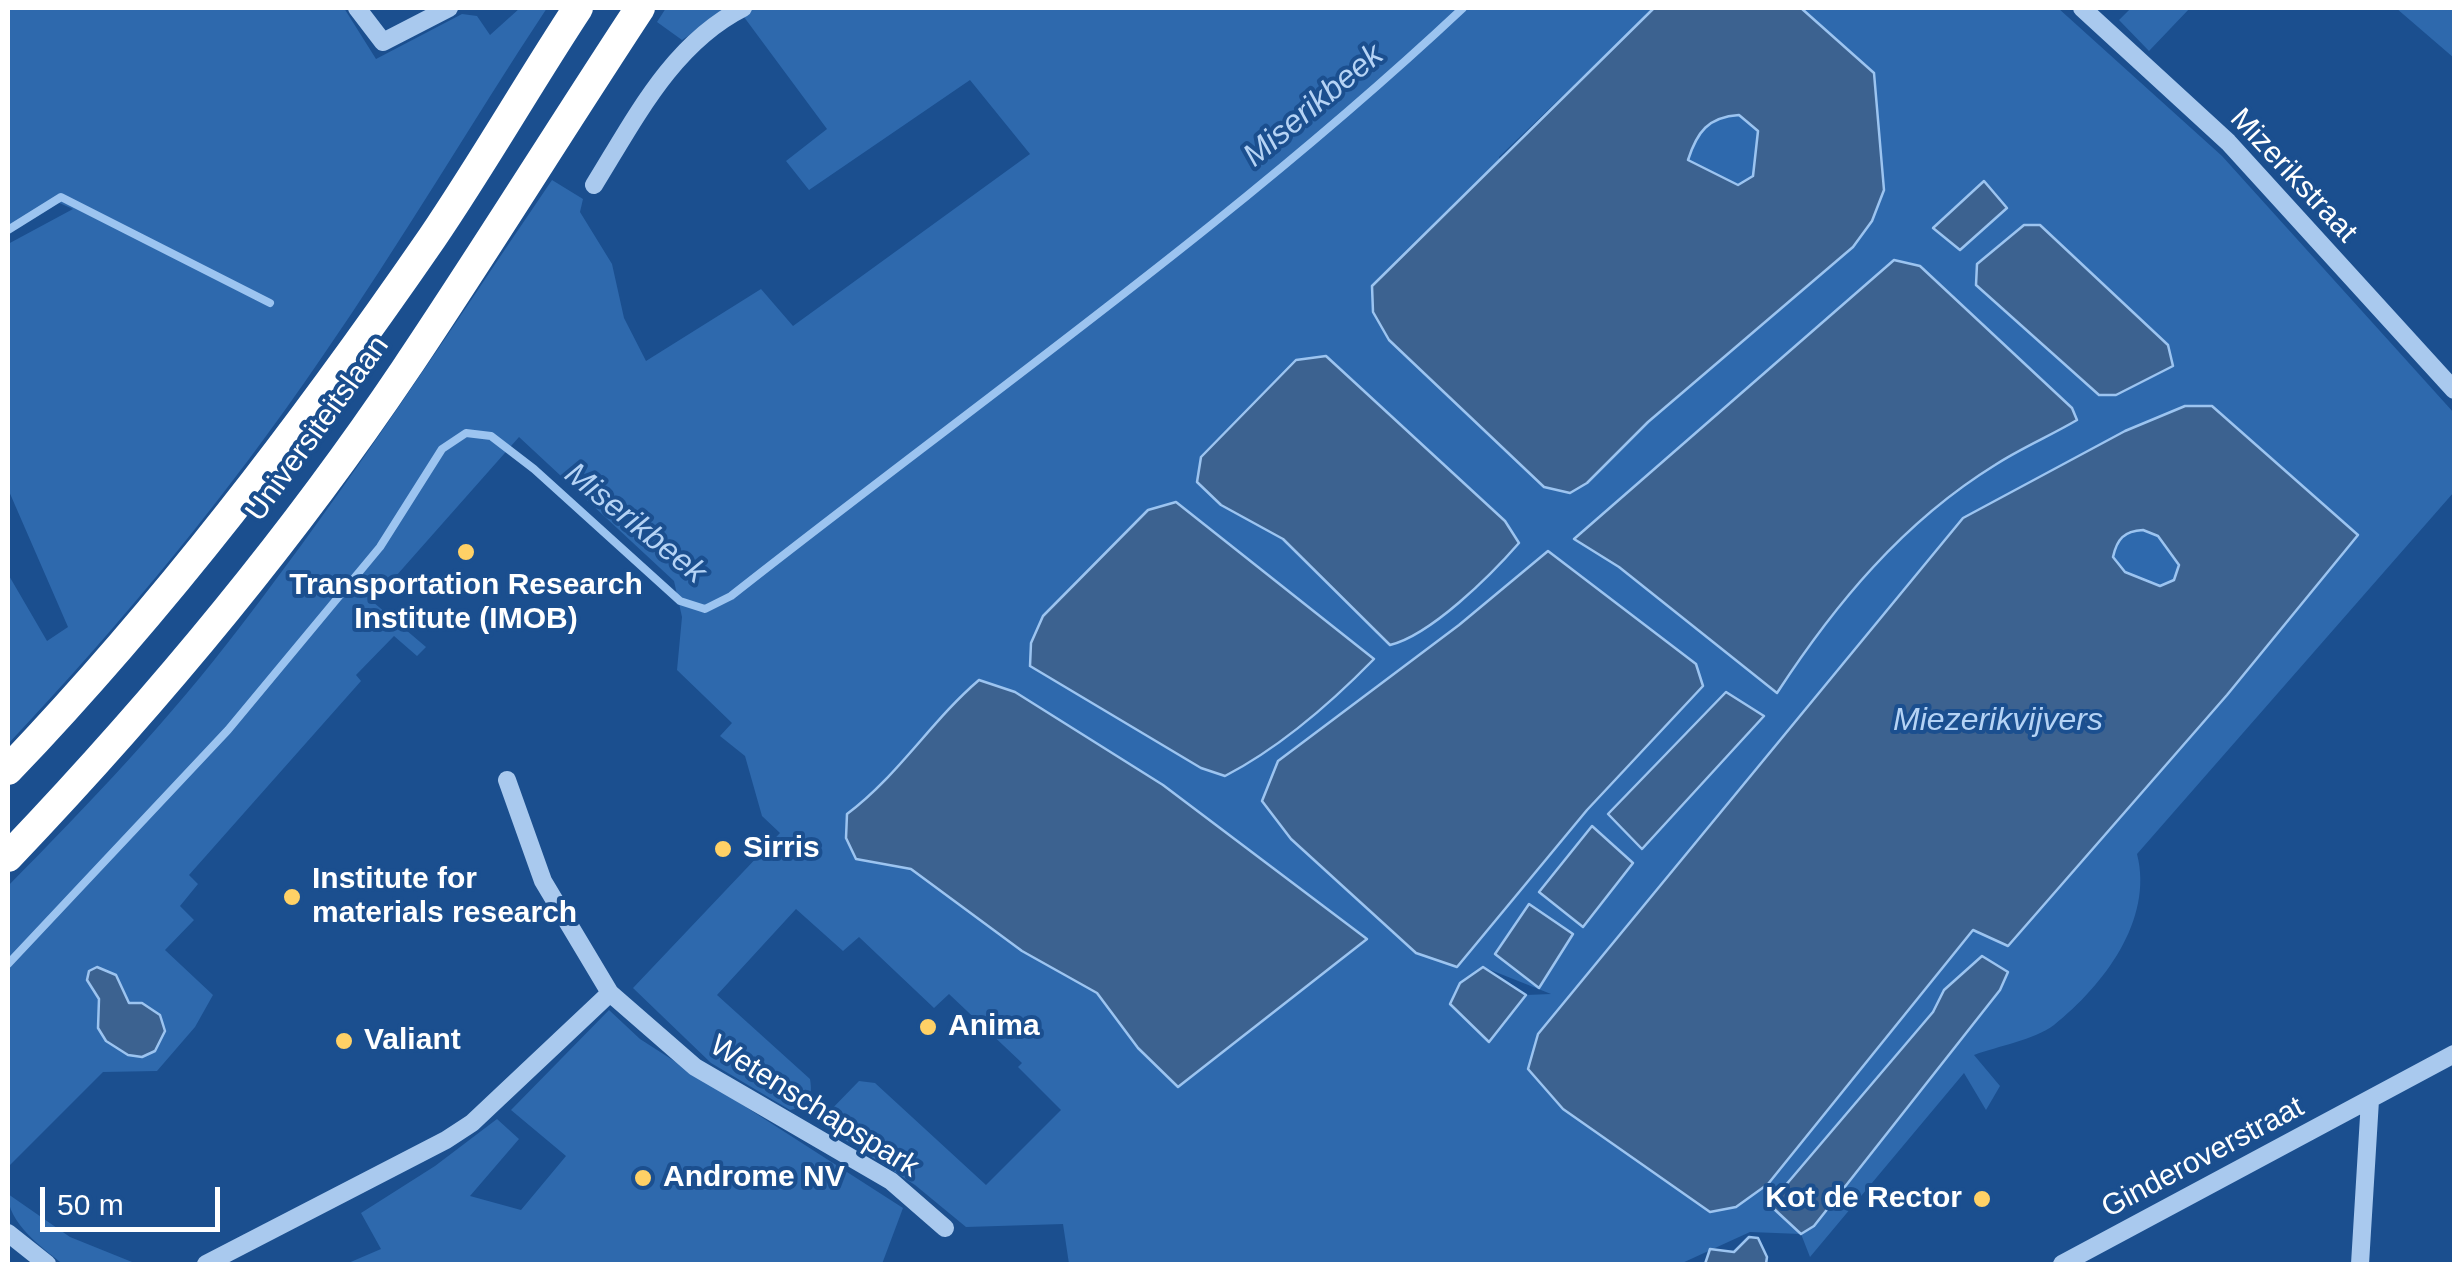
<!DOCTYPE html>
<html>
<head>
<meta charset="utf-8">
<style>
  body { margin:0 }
  #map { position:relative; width:2462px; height:1272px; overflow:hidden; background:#1b4f8f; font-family:Arial,sans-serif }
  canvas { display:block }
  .frame { position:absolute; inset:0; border:10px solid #fff; pointer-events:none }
  .scale { position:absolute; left:40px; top:1187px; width:180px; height:45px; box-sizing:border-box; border:5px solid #fff; border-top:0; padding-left:12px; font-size:30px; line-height:35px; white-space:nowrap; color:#fff; -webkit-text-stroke:8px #1b4f8f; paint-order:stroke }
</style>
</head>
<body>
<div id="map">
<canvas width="2462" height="1272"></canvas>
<div class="frame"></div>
<div class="scale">50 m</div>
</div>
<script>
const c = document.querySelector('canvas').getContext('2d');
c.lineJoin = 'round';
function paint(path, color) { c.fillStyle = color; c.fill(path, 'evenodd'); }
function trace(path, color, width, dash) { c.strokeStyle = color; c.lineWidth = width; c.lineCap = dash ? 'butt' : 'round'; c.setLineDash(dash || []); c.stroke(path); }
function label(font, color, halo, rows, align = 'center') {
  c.font = font + ' Arial,sans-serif'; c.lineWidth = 8; c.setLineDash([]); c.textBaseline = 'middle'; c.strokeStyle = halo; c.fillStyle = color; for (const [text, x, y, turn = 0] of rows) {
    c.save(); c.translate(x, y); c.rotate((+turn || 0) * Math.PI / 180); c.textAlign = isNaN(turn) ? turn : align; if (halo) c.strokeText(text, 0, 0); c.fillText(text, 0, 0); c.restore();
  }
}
paint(new Path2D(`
  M 8,8 L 344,8 L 376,59 L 462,14 L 477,16 L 490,35 L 520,8 L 547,8 C 471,123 401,243 322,357 C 228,495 122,623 8,744 L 8,574 L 47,641 L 68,627 L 8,489 L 8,244 L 73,209 L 55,201 L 8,226 Z
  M 666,8 L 729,8 L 682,40 L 657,22 Z
  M 752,8 L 1654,8 L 1499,157 L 1587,483 L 1648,422 L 1853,247 L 1872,221 L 1884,190 L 1874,74 L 1801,8 L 2058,8 L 2222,156 L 2454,413 L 2454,492 L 2137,854 C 2154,920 2103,986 2054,1025 C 2034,1040 1998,1046 1974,1055 L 2000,1086 L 1986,1110 L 1964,1073 L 1810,1257 L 1801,1234 L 1750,1232 L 1680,1264 L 1069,1264 L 1063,1224 L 966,1227 L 915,1185 L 822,1125 L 822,1119 L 859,1081 L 875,1083 L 986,1185 L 1061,1110 L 1018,1067 L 1022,1063 L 949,994 L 934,1008 L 859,937 L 843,951 L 796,909 L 717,995 L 810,1079 C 813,1097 809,1107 790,1110 L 711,1063 L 633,988 L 780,833 L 762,816 L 745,756 L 720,736 L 732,723 L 677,670 L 682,617 L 674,581 L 519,437 L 373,602 L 426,647 L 417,656 L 394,636 L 356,675 L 361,681 L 189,875 L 198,884 L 180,906 L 194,920 L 165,950 L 213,995 L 195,1027 L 157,1071 L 103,1072 L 8,1167 L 8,886 C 89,804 169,720 240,627 C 351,483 450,330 552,180 L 583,199 L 580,212 L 612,264 L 624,318 L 646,361 L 761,289 L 793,326 L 1030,154 L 970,80 L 809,190 L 786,161 L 827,129 L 744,17 ZM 1894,260 L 1919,266 L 2071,408 L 2076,420 L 1995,464 L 1907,530 L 1823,621 L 1776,693 L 1619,567 L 1575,540 ZM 2212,406 L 2357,535 L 2227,695 L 2008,946 L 1973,930 L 1776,751 L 1963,518 L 2125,431 ZM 1176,502 L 1373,659 C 1330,705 1281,747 1225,776 L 1201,768 L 1030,666 ZM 1221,505 L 1519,543 C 1490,576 1432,635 1390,645 L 1283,539 ZM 1548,551 L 1696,664 L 1703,686 L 1587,810 L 1487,932 L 1459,625 ZM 979,680 L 1163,785 L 1366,939 L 1138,1048 L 1097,993 L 1022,951 L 911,869 L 848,814 C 898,776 931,721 979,680 ZM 1726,693 L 1763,717 L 1641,848 L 1609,813 ZM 1982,956 L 2008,972 L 2000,990 L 1784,1217 L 1774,1209 L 1933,1012 L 1944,990 ZM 1483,967 L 1551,994 L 1526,995 L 1489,1042 Z
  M 2131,8 L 2190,8 L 2149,51 L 2119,20 Z
  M 2396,8 L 2454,8 L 2454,58 Z
  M 1739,115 L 1758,131 L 1753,176 L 1738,185 L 1688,160 C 1697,132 1708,118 1739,115 Z
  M 2143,530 L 2158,535 L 2179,566 L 2174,580 L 2160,586 L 2125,572 L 2113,557 C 2117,539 2123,531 2143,530 Z
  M 609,1010 L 640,1039 L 903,1208 L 882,1264 L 346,1264 L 381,1249 L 361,1213 L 435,1166 L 497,1119 L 519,1139 L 470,1196 L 521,1210 L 566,1156 L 511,1110 Z
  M 8,1194 L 70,1237 L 137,1264 L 63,1264 C 42,1248 7,1222 8,1194 Z`), '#2e69ad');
const water = new Path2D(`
  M 1654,8 L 1801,8 L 1874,73 L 1884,190 L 1872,221 L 1853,247 L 1648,422 L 1587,483 L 1570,493 L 1544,487 L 1389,340 L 1373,312 L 1372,286 ZM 1739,115 L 1758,131 L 1753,176 L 1738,185 L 1688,160 C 1697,132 1708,117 1739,115 Z
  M 1984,181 L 2007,208 L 1960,250 L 1933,228 Z
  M 2024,225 L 2040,225 L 2168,345 L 2173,366 L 2116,395 L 2099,395 L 1976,285 L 1977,264 Z
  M 1894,260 L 1920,266 L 2072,408 L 2077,420 C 2050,436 2021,448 1995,465 C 1903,522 1835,604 1777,693 L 1619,567 L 1574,539 Z
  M 1326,356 L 1505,521 L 1519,543 C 1491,575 1431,635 1390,645 L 1283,539 L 1221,505 L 1197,482 L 1201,457 L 1296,360 Z
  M 2185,406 L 2212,406 L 2358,535 L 2227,695 L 2008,946 L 1973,930 L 1768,1184 L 1736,1207 L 1710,1212 L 1563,1109 L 1528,1069 L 1538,1034 L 1963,518 L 2125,431 ZM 2143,530 L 2158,536 L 2179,565 L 2174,580 L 2160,586 L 2125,572 L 2113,557 C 2117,539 2124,531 2143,530 Z
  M 1176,502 L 1374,659 C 1330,704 1281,747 1225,776 L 1201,768 L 1030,666 L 1031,643 L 1043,616 L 1148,510 Z
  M 1548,551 L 1696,664 L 1703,686 L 1587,810 L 1457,967 L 1416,953 L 1291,839 L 1262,801 L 1278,761 L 1459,625 Z
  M 979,680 L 1015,692 L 1163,785 L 1367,939 L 1178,1087 L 1138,1048 L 1097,993 L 1022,951 L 911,869 L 856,859 L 846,838 L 847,814 C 898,776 931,721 979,680 Z
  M 1726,692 L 1764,716 L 1642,849 L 1608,814 Z
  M 1592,826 L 1633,863 L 1583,927 L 1539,892 Z
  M 1529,904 L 1573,934 L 1539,988 L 1495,954 Z
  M 1982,956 L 2008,972 L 2000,990 L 1814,1226 L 1801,1234 L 1773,1208 L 1779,1193 L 1933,1012 L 1944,990 Z
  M 97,967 L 116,975 L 129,1003 L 142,1003 L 160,1015 L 165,1031 L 155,1051 L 142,1057 L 128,1055 L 106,1041 L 98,1028 L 99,999 L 87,980 L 89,971 Z
  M 1483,967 L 1526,995 L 1489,1042 L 1450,1004 L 1460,983 Z
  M 1749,1237 L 1758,1238 L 1767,1257 L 1766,1264 L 1705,1264 L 1710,1249 L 1734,1252 Z`);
paint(water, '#3c6290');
trace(water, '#9cc4f0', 2.5);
trace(new Path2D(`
  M 8,230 L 61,197 L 270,303
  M 8,964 L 228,730 L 380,547 L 442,449 L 466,433 L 491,436 L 534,469 L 680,601 L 705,609 L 731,596 C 977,402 1235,222 1463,8`), '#9cc4f0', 8);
trace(new Path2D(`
  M 357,8 L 383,42 L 449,8
  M 2082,8 L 2228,142 L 2454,390
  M 594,185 C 635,119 672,44 743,8
  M 507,780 L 543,881 L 610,993
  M 8,1233 L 47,1264
  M 206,1264 L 446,1140 L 472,1123 L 610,993 L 695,1067 L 891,1181 L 945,1228
  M 2062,1264 L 2454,1054
  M 2360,1264 L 2370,1100`), '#a9c9ee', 18);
trace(new Path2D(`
  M 8,770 C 165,606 303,425 432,238 C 483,163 528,84 578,8
  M 8,857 C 152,706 288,544 405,370 C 485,251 561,128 640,8`), '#fff', 30);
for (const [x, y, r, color] of [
  [466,552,10,"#ffd166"],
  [723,849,10,"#ffd166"],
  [292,897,10,"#ffd166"],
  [928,1027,10,"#ffd166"],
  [344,1041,10,"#ffd166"],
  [643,1178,10,"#ffd166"],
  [1982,1199,10,"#ffd166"]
]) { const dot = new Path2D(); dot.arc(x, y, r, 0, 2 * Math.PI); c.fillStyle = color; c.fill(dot); trace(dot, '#1b4f8f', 4); }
label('30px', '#fff', '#1b4f8f', [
  ["Mizerikstraat",2293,176,47],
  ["Universiteitslaan",318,429,-54],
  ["Wetenschapspark",814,1107,32],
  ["Ginderoverstraat",2203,1158,-28]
]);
label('bold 30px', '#fff', '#1b4f8f', [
  ["Transportation Research",466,586,"center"],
  ["Institute (IMOB)",466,620,"center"],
  ["Sirris",743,849],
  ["Institute for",312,880],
  ["materials research",312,914],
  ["Anima",948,1027],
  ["Valiant",364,1041],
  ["Androme NV",663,1178],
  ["Kot de Rector",1962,1199,"right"]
], 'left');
label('italic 32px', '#b5d3f5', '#1b4f8f', [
  ["Miserikbeek",1314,106,-40],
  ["Miserikbeek",635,524,39],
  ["Miezerikvijvers",1998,721]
]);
</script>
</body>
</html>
